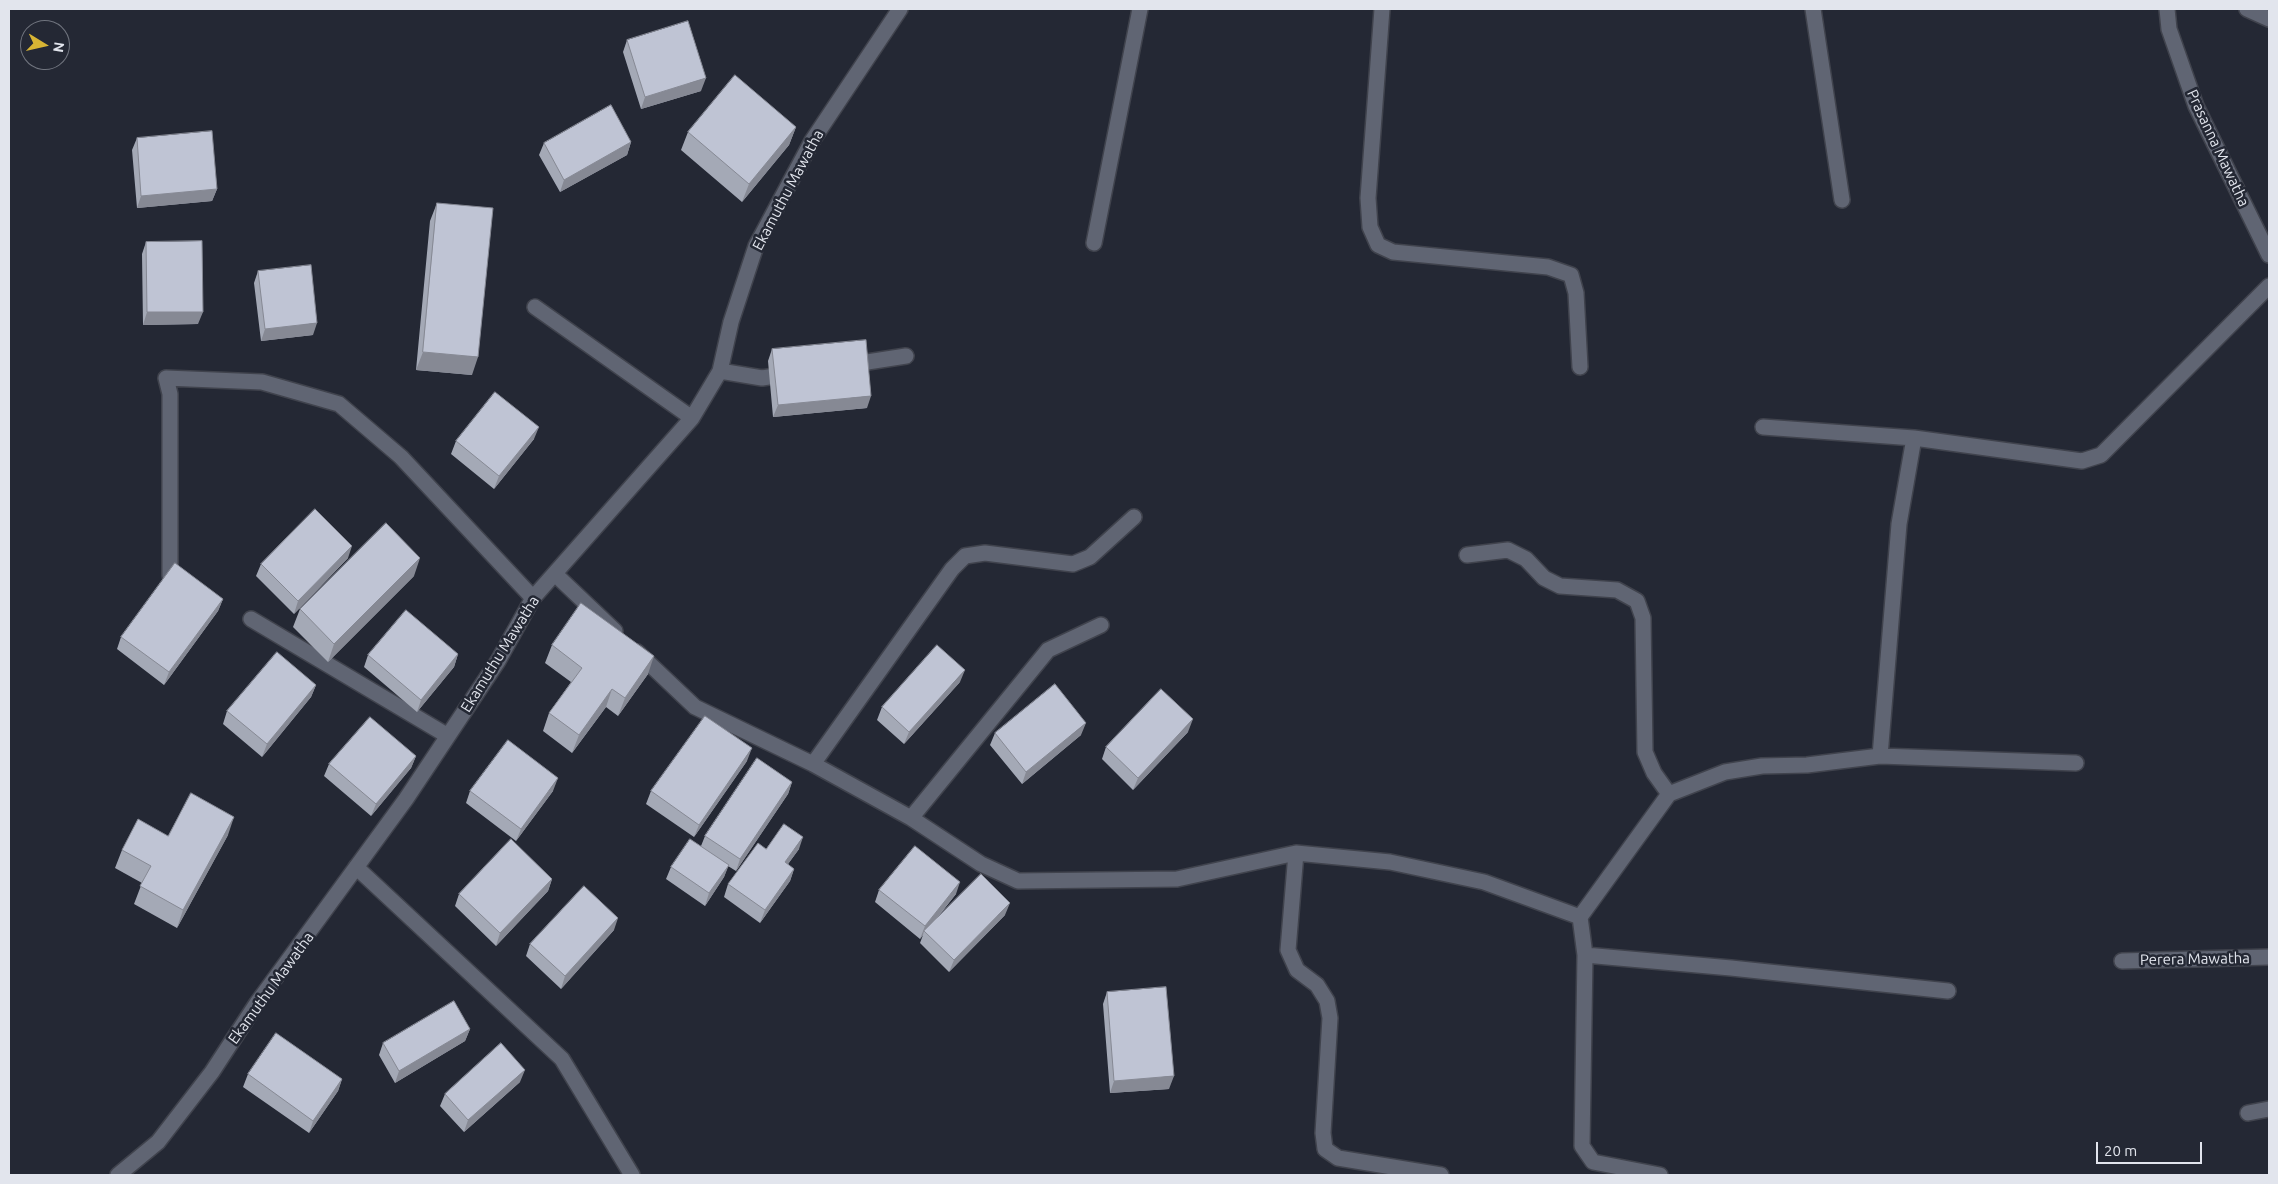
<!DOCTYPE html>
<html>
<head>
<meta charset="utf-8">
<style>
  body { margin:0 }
  #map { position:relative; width:2278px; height:1184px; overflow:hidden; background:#242834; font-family:Ubuntu,sans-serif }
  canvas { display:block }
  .frame { position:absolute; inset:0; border:10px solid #e2e5ed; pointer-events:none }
  .north { position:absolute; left:20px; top:20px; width:50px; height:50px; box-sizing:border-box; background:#242834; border:1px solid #70747e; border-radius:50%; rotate:99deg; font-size:14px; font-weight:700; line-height:20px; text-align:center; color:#e2e5ed }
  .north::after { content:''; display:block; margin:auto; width:18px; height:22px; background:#d7b434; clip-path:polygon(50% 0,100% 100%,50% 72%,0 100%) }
  .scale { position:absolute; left:2096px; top:1142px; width:106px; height:22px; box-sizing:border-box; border:2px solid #e2e5ed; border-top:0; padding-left:6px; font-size:15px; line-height:18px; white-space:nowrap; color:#e2e5ed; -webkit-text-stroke:4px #242834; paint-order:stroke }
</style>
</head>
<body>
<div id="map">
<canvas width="2278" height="1184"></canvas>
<div class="frame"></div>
<div class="north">N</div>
<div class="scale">20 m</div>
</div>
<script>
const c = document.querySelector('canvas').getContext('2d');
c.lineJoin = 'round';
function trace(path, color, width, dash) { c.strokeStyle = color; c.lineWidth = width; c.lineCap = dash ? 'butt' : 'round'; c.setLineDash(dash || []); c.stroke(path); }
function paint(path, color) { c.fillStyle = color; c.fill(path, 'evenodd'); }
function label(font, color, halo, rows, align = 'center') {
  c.font = font + ' Ubuntu,sans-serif'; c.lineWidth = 5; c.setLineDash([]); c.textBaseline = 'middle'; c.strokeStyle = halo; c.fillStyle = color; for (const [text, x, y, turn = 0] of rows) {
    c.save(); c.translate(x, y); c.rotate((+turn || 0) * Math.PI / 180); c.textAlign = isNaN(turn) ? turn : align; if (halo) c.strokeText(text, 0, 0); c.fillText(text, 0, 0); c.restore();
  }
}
const minor = new Path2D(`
  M 1382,9 L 1368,198 L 1370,227 L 1378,245 L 1393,252 L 1548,267 L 1571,275 L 1576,293 L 1580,367
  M 1813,9 L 1842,200
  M 2167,9 L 2169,29 L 2196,106 L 2269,255
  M 2247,9 L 2269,19
  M 1094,243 L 1140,9
  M 535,307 L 692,418
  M 848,365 L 906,356
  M 720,371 L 762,378 L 788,374
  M 1763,427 L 1914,438 L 2082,461 L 2101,455 L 2269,286
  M 1467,555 L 1508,550 L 1526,559 L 1544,578 L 1560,586 L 1617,590 L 1637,601 L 1643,618 L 1645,752 L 1654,773 L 1669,794
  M 555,574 L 615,631
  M 170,576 L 170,394 L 166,378 L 262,382 L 339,404 L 401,457 L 533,598
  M 251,619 L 448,736
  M 637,652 L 695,707 L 813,764 L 911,818 L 981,864 L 1018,881 L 1177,879 L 1296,853 L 1390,862 L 1484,882 L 1580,917 L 1585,955 L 1582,1146 L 1593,1162 L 1660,1175
  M 1880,756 L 1899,524 L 1914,438
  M 813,764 L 952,569 L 965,556 L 985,553 L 1073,564 L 1090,557 L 1134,517
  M 911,818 L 1048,650 L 1101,625
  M 1296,853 L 1288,950 L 1297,970 L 1317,985 L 1327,1001 L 1330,1018 L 1323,1133 L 1325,1149 L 1338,1158 L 1441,1175
  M 356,867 L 562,1059 L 632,1175
  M 1580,917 L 1669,794 L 1725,772 L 1762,766 L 1807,765 L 1880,756 L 2076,763
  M 1585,955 L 1731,968 L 1948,991
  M 2122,961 L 2269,957
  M 2248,1113 L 2269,1109
  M 118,1175 L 158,1142 L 212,1072 L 257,1003 L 406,799 L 498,661 L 533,598 L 692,418 L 720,371 L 731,322 L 756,246 L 812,141 L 900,9`);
trace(minor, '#40434d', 18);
trace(minor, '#606573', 15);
paint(new Path2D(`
  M 627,40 L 701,91 L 641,109 L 623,52 Z
  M 796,127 L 789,145 L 742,202 L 681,150 L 688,132 Z
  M 137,138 L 217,189 L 212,201 L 137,208 L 132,150 Z
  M 631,142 L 627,155 L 560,192 L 539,155 L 544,143 Z
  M 437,203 L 472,375 L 416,370 L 430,221 Z
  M 146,242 L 198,324 L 143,325 L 142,254 Z
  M 258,271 L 313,335 L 261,341 L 254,283 Z
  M 772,349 L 867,408 L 773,417 L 768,361 Z
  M 534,439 L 494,489 L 451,454 L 456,441 Z
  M 348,558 L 294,614 L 256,576 L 261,564 Z
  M 414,576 L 328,662 L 293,627 L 300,609 Z
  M 223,599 L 218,611 L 164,685 L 117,649 L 121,637 Z
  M 552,645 L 648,674 L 618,716 L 606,707 L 572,753 L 543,731 L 549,713 L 571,682 L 545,663 Z
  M 458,654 L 454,667 L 417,712 L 364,667 L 368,655 Z
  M 960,682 L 904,744 L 877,720 L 882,707 Z
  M 316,685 L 311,697 L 262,757 L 223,724 L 227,711 Z
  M 1188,732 L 1133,790 L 1102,759 L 1106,747 Z
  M 995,733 L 1081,735 L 1022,784 L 990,745 Z
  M 416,756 L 411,768 L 371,816 L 324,776 L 329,764 Z
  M 747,761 L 694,837 L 646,804 L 651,791 Z
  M 792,782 L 788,794 L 736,871 L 728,866 L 724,877 L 705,906 L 666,879 L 671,867 L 701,846 L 705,836 Z
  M 470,791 L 553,791 L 516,841 L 466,803 Z
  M 228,835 L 177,928 L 134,904 L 142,883 L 115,868 L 122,850 Z
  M 766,849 L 799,849 L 788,864 L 794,869 L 790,881 L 760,923 L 724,897 L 728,884 Z
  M 552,879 L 548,891 L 496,946 L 455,906 L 459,894 Z
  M 879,890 L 956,894 L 934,922 L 1005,915 L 949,972 L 920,943 L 923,935 L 920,939 L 875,902 Z
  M 614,930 L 561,989 L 526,956 L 530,944 Z
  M 1107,992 L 1169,1089 L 1110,1093 L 1103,1004 Z
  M 470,1029 L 465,1041 L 395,1083 L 379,1055 L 383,1043 Z
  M 248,1074 L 342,1079 L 338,1091 L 309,1133 L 243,1087 Z
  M 520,1082 L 464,1132 L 440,1106 L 445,1094 Z`), '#a4a9b6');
paint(new Path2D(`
  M 706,78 L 701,91 L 641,109 L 645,97 Z
  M 796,127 L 789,145 L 742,202 L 749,184 Z
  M 631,142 L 627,155 L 560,192 L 564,180 Z
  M 217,189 L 212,201 L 137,208 L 141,196 Z
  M 147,312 L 203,312 L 198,324 L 143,325 Z
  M 317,323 L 313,335 L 261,341 L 265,329 Z
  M 423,352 L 478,357 L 472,375 L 416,370 Z
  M 871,396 L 867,408 L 773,417 L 778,405 Z
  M 539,427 L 534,439 L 494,489 L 499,476 Z
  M 352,546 L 348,558 L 294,614 L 298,601 Z
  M 420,558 L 414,576 L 328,662 L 334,644 Z
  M 223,599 L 218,611 L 164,685 L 169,672 Z
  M 458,654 L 454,667 L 417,712 L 421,700 Z
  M 654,656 L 648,674 L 618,716 L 625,698 Z
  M 965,670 L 960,682 L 904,744 L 909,732 Z
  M 316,685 L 311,697 L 262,757 L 267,744 Z
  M 612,689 L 606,707 L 572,753 L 579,735 Z
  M 1193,719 L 1188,732 L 1133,790 L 1138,778 Z
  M 1086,723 L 1081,735 L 1022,784 L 1026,772 Z
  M 752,748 L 747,761 L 694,837 L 699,825 Z
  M 416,756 L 411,768 L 371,816 L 376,804 Z
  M 558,778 L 553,791 L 516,841 L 521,829 Z
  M 792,782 L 788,794 L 736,871 L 740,859 Z
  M 234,817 L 228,835 L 177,928 L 183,910 Z
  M 803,837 L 799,849 L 780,875 L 785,862 Z
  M 729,865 L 724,877 L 705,906 L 709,893 Z
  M 794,869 L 790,881 L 760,923 L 765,910 Z
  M 552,879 L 548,891 L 496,946 L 500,933 Z
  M 960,882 L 956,894 L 925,932 L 924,931 L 923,935 L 920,939 L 925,926 Z
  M 1010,903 L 1005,915 L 949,972 L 954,960 Z
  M 618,918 L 614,930 L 561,989 L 565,976 Z
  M 470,1029 L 465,1041 L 395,1083 L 399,1071 Z
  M 525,1070 L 520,1082 L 464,1132 L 468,1120 Z
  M 1174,1076 L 1169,1089 L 1110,1093 L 1114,1081 Z
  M 342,1079 L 338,1091 L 309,1133 L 313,1121 Z`), '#868994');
const building = new Path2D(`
  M 688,21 L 706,78 L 645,97 L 627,40 Z
  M 735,75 L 796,127 L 749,184 L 688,132 Z
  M 611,105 L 631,142 L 564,180 L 544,143 Z
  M 212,131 L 217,189 L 141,196 L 137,138 Z
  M 437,203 L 493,208 L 478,357 L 423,352 Z
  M 202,241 L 203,312 L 147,312 L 146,242 Z
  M 311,265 L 317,323 L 265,329 L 258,271 Z
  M 866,340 L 871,396 L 778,405 L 772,349 Z
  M 495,392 L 539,427 L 499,476 L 456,441 Z
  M 315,509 L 352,546 L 298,601 L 261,564 Z
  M 386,523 L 420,558 L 334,644 L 300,609 Z
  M 175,563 L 223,599 L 169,672 L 121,637 Z
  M 581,603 L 654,656 L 625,698 L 612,689 L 579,735 L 549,713 L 582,668 L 552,645 Z
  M 406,610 L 458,654 L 421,700 L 368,655 Z
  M 937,645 L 965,670 L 909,732 L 882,707 Z
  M 277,652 L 316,685 L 267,744 L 227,711 Z
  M 1055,684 L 1086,723 L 1026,772 L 995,733 Z
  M 1161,689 L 1193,719 L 1138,778 L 1106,747 Z
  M 705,716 L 752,748 L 699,825 L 651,791 Z
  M 370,717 L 416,756 L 376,804 L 329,764 Z
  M 508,740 L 558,778 L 521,829 L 470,791 Z
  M 757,758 L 792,782 L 740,859 L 705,836 Z
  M 191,793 L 234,817 L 183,910 L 140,886 L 151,866 L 122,850 L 138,819 L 168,836 Z
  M 784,824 L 803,837 L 785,862 L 794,869 L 765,910 L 728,884 L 758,843 L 766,849 Z
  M 511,839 L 552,879 L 500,933 L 459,894 Z
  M 690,839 L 729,865 L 709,893 L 671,867 Z
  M 915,846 L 960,882 L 925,926 L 879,890 Z
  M 981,874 L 1010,903 L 954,960 L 924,931 Z
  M 584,886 L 618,918 L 565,976 L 530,944 Z
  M 1166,987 L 1174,1076 L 1114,1081 L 1107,992 Z
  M 454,1001 L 470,1029 L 399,1071 L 383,1043 Z
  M 276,1033 L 342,1079 L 313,1121 L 248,1074 Z
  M 501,1043 L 525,1070 L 468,1120 L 445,1094 Z`);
paint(building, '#bfc4d4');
trace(building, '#868994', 1);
label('15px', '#e2e5ed', '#242834', [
  ["Prasanna Mawatha",2218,148,65],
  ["Ekamuthu Mawatha",788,190,-62],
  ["Ekamuthu Mawatha",500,654,-58],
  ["Perera Mawatha",2195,959,-1],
  ["Ekamuthu Mawatha",271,988,-54]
]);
</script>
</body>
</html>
